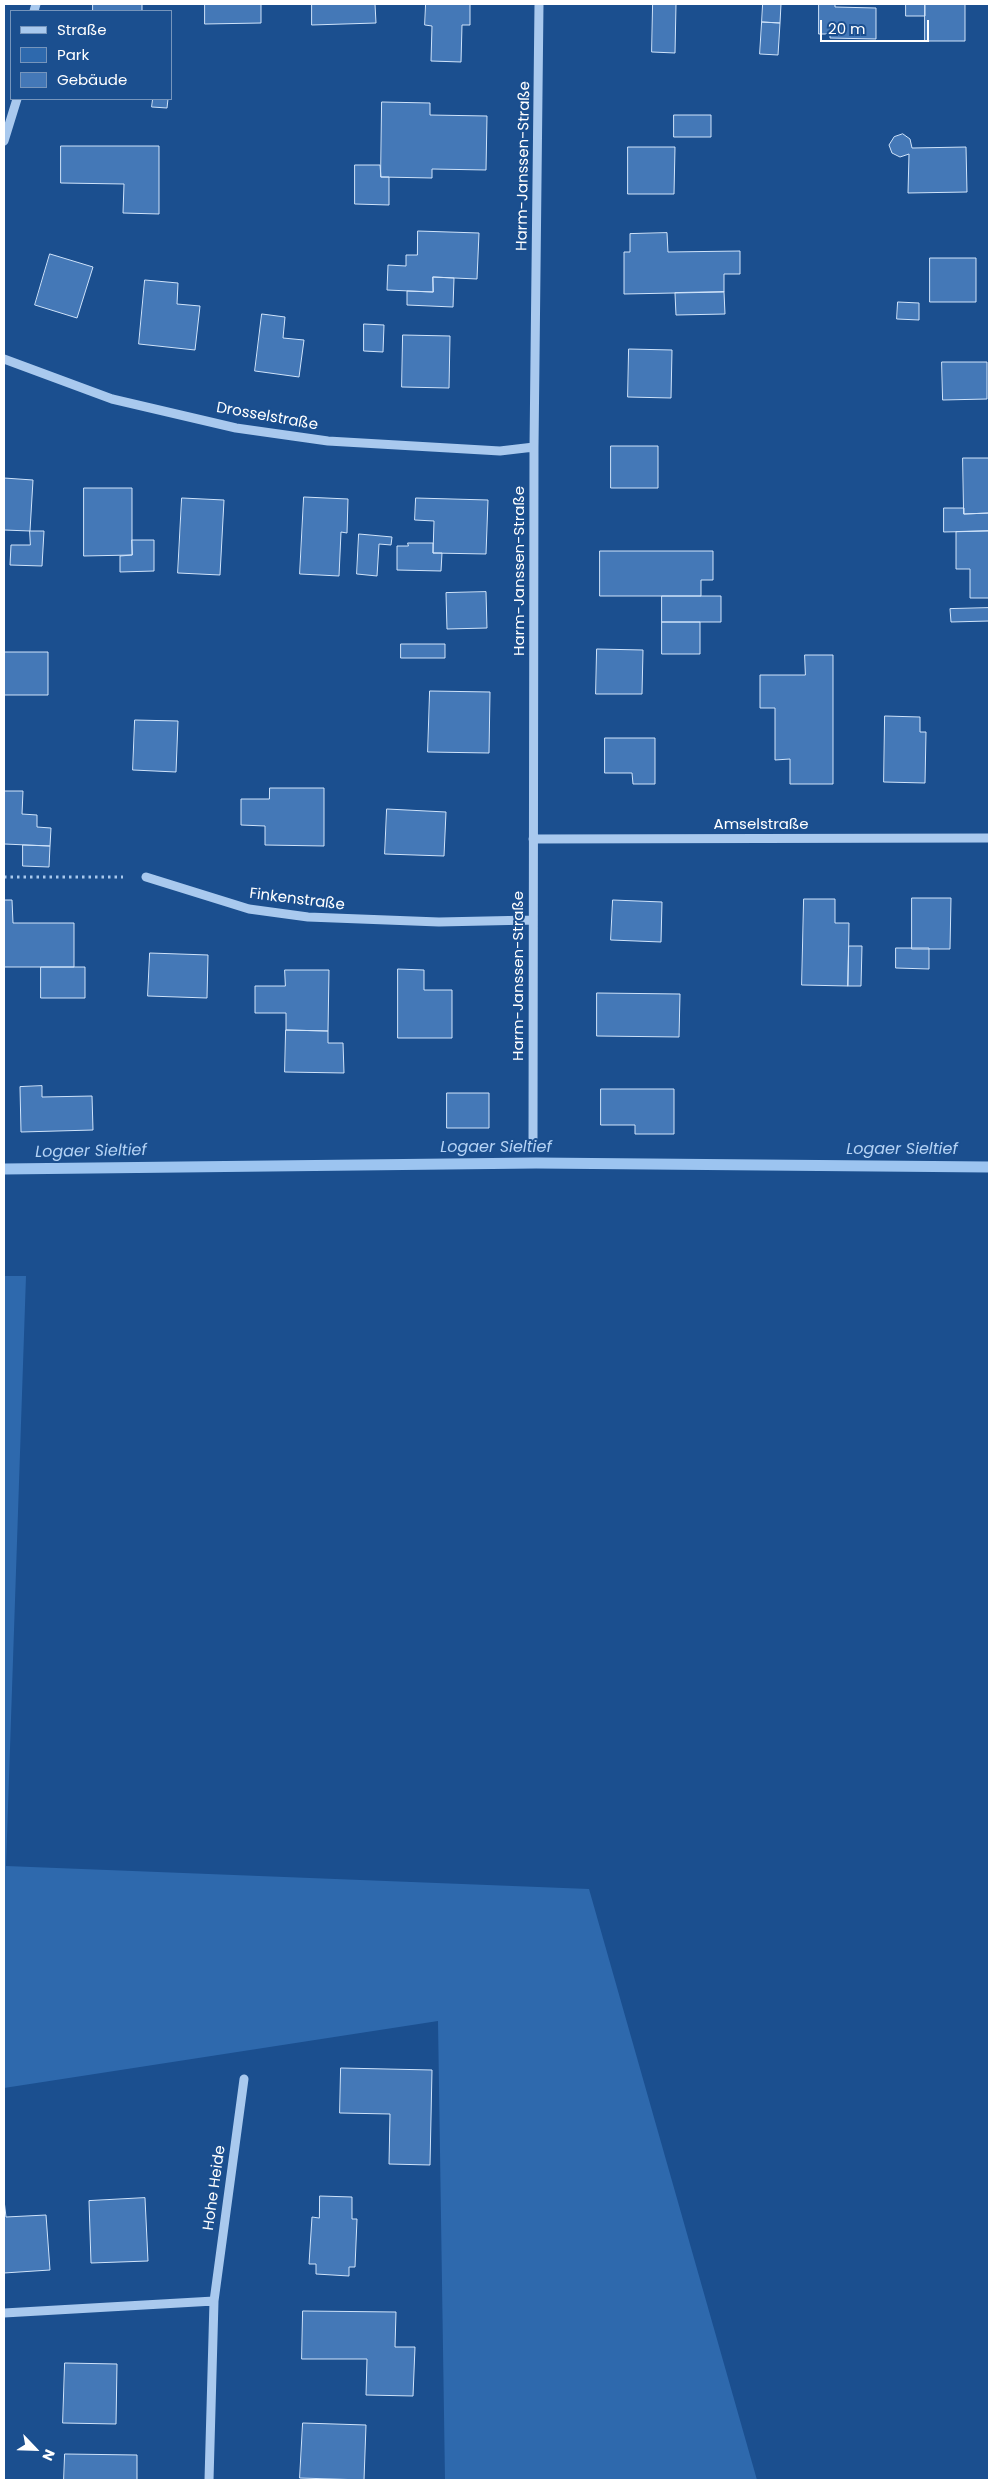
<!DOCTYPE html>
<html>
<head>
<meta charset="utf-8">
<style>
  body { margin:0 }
  #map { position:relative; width:993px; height:2484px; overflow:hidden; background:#1b4f8f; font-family:Poppins,sans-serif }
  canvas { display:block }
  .frame { position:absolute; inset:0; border:5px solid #fff; pointer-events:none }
  .legend { position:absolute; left:10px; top:10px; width:162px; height:90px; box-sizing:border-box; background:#1b4f8f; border:1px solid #7695bc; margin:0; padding:6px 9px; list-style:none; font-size:15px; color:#fff }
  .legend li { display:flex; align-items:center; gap:10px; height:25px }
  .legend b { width:25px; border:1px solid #7695bc }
  .north { position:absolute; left:10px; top:2424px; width:50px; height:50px; -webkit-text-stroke:4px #1b4f8f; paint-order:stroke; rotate:114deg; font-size:14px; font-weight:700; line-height:20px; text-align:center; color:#fff }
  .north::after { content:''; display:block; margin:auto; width:18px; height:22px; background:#fff; clip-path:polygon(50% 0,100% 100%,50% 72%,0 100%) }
  .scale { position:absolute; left:820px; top:20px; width:109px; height:22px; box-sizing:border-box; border:2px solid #fff; border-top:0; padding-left:6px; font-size:15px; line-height:18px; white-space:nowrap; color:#fff; -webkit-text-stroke:4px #1b4f8f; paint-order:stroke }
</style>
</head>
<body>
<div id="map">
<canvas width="993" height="2484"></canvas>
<div class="frame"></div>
<ul class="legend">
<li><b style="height:6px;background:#a9c9ee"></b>Straße</li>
<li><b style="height:14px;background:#2e69ad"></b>Park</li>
<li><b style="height:14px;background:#4478b7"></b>Gebäude</li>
</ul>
<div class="north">N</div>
<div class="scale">20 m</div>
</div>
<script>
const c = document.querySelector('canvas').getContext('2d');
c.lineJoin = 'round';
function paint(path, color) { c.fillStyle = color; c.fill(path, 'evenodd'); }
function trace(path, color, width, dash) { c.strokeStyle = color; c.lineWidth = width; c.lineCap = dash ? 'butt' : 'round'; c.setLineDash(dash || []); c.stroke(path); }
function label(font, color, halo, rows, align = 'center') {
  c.font = font + ' Poppins,sans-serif'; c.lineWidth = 4; c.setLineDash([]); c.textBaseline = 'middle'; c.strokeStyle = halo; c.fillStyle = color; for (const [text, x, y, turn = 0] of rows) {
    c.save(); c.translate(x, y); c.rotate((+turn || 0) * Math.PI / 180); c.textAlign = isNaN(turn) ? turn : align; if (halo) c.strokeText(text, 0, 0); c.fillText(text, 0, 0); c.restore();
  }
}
paint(new Path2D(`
  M 4,1276 L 26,1276 L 6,1866 L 589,1889 L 757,2480 L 445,2480 L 438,2021 L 4,2088 Z`), '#2e69ad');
trace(new Path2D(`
  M 4,1169 L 536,1163 L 989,1167`), '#9cc4f0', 11);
const building = new Path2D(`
  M 93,4 L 142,4 L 142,11 L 93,11 Z
  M 205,4 L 261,4 L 261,23 L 205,24 Z
  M 312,4 L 375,4 L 376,23 L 312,25 Z
  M 426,4 L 470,4 L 470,25 L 462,25 L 461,62 L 431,61 L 432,26 L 425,25 Z
  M 653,4 L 676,4 L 675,53 L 652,52 Z
  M 763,4 L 781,4 L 780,23 L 762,22 Z
  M 819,4 L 835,4 L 835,7 L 876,8 L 876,39 L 830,38 L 830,34 L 819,34 Z
  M 906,4 L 925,4 L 925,16 L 906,16 Z
  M 925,4 L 965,4 L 965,41 L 925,41 Z
  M 762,22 L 780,23 L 778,55 L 760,54 Z
  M 153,99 L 168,99 L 167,108 L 152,107 Z
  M 382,102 L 430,103 L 430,115 L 487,116 L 486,170 L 432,169 L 432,178 L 381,177 Z
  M 674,115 L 711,115 L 711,137 L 674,137 Z
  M 903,134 L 910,139 L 912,148 L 966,147 L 967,192 L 908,193 L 909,154 L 900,157 L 892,153 L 889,145 L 894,137 Z
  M 61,146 L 159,146 L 159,214 L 123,213 L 124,184 L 61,183 Z
  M 628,147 L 675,147 L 674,194 L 628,194 Z
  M 355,165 L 380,165 L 381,177 L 389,177 L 389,205 L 355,204 Z
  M 418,231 L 479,233 L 477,279 L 433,277 L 433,292 L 387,290 L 388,265 L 406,266 L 406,255 L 417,255 Z
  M 667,233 L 668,252 L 740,251 L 740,274 L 724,274 L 724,292 L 624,294 L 624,252 L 630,252 L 630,234 Z
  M 50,254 L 93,267 L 77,318 L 35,305 Z
  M 930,258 L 976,258 L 976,302 L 930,302 Z
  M 433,277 L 454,278 L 453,307 L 407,305 L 407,291 L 433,292 Z
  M 145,280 L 178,283 L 177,304 L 200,306 L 195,350 L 139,344 Z
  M 724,292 L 725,314 L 676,315 L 675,293 Z
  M 898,302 L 919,303 L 919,320 L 897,319 Z
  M 262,314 L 285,317 L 283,338 L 304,340 L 299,377 L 255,371 Z
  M 364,324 L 384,325 L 383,352 L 364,351 Z
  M 403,335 L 450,336 L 449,388 L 402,387 Z
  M 629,349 L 672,350 L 671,398 L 628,397 Z
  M 942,362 L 987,362 L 987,399 L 943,400 Z
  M 611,446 L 658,446 L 658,488 L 611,488 Z
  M 963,458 L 989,458 L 989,513 L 964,514 Z
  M 4,478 L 33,480 L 30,531 L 4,530 Z
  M 84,488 L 132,488 L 132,555 L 84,556 Z
  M 304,497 L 348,499 L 347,533 L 341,532 L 339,576 L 300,574 Z
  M 182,498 L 224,500 L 220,575 L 178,573 Z
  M 416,498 L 488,500 L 486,554 L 433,553 L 434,521 L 415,520 Z
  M 944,508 L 964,508 L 964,514 L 989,513 L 989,531 L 944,532 Z
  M 30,531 L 44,531 L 42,566 L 10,565 L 11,545 L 30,545 Z
  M 989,531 L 989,598 L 970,598 L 970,569 L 956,569 L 956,532 Z
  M 359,534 L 392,537 L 391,545 L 379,544 L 377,576 L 357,574 Z
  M 132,540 L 154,540 L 154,571 L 120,572 L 120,556 L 132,555 Z
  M 408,543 L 433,543 L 433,553 L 442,553 L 441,571 L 397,570 L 397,546 L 408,546 Z
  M 600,551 L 713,551 L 713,580 L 701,580 L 701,596 L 600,596 Z
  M 486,592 L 487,628 L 447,629 L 446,593 Z
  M 662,596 L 721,596 L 721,622 L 662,622 Z
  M 989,608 L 989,621 L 951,622 L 950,609 Z
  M 662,622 L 700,622 L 700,654 L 662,654 Z
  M 401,644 L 445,644 L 445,658 L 401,658 Z
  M 597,649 L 643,650 L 642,694 L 596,694 Z
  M 4,652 L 48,652 L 48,695 L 4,695 Z
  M 805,655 L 833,655 L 833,784 L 790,784 L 790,759 L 775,760 L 775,708 L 760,708 L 760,675 L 805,675 Z
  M 430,691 L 490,692 L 489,753 L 428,752 Z
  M 885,716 L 920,717 L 920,732 L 926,732 L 925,783 L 884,782 Z
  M 135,720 L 178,721 L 176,772 L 133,770 Z
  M 605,738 L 655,738 L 655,784 L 633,784 L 632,773 L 605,773 Z
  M 270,788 L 324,788 L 324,846 L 265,845 L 265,826 L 241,825 L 241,799 L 269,799 Z
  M 4,791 L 23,791 L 22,814 L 37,815 L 37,827 L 51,828 L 50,846 L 4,844 Z
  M 387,809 L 446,812 L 444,856 L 385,854 Z
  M 23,845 L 50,846 L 49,867 L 23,866 Z
  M 912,898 L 951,898 L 950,949 L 912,949 Z
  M 804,899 L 835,899 L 835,923 L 849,923 L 848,986 L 802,985 Z
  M 4,900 L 12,900 L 13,923 L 74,923 L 74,967 L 4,967 Z
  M 613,900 L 662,902 L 661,942 L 611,940 Z
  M 849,946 L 862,946 L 861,986 L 848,986 Z
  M 896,948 L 929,948 L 929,969 L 896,968 Z
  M 150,953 L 208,955 L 207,998 L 148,996 Z
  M 41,967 L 85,967 L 85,998 L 41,998 Z
  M 398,969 L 424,970 L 424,990 L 452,990 L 452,1038 L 398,1038 Z
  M 285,970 L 329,970 L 328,1031 L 286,1030 L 286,1013 L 255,1013 L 255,986 L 285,986 Z
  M 597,993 L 680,994 L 679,1037 L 597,1036 Z
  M 286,1030 L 328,1031 L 328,1043 L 343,1043 L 344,1073 L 285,1072 Z
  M 42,1086 L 42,1097 L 92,1096 L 93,1130 L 21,1132 L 20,1087 Z
  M 601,1089 L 674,1089 L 674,1134 L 635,1134 L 635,1125 L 601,1125 Z
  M 447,1093 L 489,1093 L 489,1128 L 447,1128 Z
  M 341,2068 L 432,2070 L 430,2165 L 389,2164 L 390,2114 L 340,2113 Z
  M 320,2196 L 352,2197 L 352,2219 L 357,2219 L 355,2267 L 349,2267 L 349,2276 L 316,2274 L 316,2264 L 309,2264 L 312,2217 L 319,2218 Z
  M 145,2198 L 148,2261 L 91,2263 L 89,2201 Z
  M 4,2200 L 6,2217 L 46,2215 L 50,2270 L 4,2273 Z
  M 303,2311 L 396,2312 L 395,2347 L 415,2347 L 413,2396 L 366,2395 L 367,2359 L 302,2359 Z
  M 65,2363 L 117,2364 L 116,2424 L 63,2423 Z
  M 303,2423 L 366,2425 L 364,2480 L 300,2478 Z
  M 65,2454 L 137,2455 L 137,2480 L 64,2480 Z`);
paint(building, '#4478b7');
trace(building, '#cfe3fa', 1);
trace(new Path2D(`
  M 4,877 L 123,877`), '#a9c9ee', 3, [2.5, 4]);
trace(new Path2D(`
  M 34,11 L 36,4
  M 4,141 L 17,99
  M 4,359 L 112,399 L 236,428 L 328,441 L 500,451 L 534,447
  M 533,839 L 989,838
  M 146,877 L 249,909 L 308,917 L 439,922 L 532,920
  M 533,1138 L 534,447 L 539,4
  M 4,2313 L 214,2301
  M 209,2480 L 214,2301 L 244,2079`), '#a9c9ee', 9);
label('15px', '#fff', '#1b4f8f', [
  ["Harm-Janssen-Straße",524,166,-89],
  ["Drosselstraße",267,417,10],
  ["Harm-Janssen-Straße",520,571,-90],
  ["Amselstraße",761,825],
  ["Finkenstraße",297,900,7],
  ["Harm-Janssen-Straße",519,976,-90],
  ["Hohe Heide",215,2188,-82]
]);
label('italic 16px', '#b5d3f5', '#1b4f8f', [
  ["Logaer Sieltief",496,1148],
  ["Logaer Sieltief",902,1150],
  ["Logaer Sieltief",91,1152,-1]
]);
</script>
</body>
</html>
